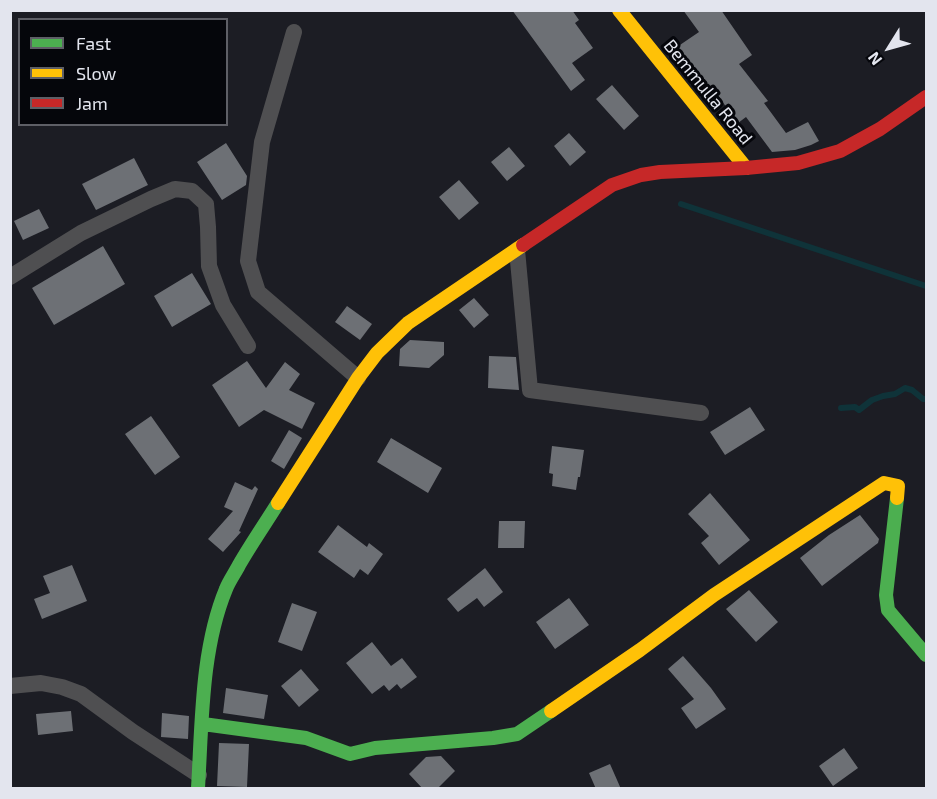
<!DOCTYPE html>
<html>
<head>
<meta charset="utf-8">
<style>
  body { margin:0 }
  #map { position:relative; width:937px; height:799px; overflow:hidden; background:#1c1d24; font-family:"Exo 2",sans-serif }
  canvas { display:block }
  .frame { position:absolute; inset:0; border:12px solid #e3e5ee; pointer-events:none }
  .legend { position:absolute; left:18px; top:18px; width:210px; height:108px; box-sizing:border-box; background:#05060b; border:2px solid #5e5f66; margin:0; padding:8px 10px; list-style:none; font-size:18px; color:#e3e5ee }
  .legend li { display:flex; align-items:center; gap:12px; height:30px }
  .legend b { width:30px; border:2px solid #5e5f66 }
  .north { position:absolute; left:859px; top:18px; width:60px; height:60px; -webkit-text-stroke:4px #05060b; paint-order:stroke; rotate:233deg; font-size:16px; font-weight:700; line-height:24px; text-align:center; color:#e3e5ee }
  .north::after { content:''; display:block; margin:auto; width:21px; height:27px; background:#e3e5ee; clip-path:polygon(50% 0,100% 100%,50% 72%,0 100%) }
</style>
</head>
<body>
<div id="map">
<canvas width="937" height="799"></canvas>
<div class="frame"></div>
<ul class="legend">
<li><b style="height:8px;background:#4caf50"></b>Fast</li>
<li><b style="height:8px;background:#ffc107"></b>Slow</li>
<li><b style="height:8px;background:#c62828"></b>Jam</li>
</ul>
<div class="north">N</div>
</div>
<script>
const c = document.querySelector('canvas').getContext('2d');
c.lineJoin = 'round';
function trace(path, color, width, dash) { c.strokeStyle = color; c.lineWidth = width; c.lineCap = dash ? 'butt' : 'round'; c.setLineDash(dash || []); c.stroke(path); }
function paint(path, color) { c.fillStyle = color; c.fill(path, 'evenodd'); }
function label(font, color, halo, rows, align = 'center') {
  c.font = font + ' "Exo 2",sans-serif'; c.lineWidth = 6; c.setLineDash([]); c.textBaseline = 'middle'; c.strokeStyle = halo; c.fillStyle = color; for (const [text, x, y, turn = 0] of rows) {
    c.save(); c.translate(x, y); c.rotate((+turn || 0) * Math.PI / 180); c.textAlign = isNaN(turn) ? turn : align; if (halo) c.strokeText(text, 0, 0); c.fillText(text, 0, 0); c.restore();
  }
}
trace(new Path2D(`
  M 681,204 L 926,286
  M 841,408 L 855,407 L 859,410 L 872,400 L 883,396 L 895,394 L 905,388 L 912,390 L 923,399 L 926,399`), '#0f3339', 6);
paint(new Path2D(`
  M 512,10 L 572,10 L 579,20 L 575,23 L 593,48 L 572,63 L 585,80 L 571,91 Z
  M 683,10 L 721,10 L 752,55 L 739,64 L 768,101 L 764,103 L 786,133 L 808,122 L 819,141 L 811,145 L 795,150 L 772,152 L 746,117 L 738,123 L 716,93 L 710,97 L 689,67 L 688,68 L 674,49 L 699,32 Z
  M 612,85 L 639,116 L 624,130 L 596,99 Z
  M 569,133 L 586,152 L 570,166 L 554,146 Z
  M 226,143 L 247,176 L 246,185 L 222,200 L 197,162 Z
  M 509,147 L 525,166 L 507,181 L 491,162 Z
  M 134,158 L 148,185 L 96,210 L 82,184 Z
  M 459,180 L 479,203 L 459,220 L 439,197 Z
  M 39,209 L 49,228 L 23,240 L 14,221 Z
  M 103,246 L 125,284 L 54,325 L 32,288 Z
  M 192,273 L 211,304 L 172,327 L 154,296 Z
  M 474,298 L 489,315 L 474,328 L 459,310 Z
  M 347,306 L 372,324 L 360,340 L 335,322 Z
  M 410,340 L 444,342 L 444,355 L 429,368 L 399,366 L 400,349 Z
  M 489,356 L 516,357 L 519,390 L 488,388 Z
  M 247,361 L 266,388 L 285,362 L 300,374 L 289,390 L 315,403 L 302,429 L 264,410 L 239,427 L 212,385 Z
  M 750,407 L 765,430 L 725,455 L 710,432 Z
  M 151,416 L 180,457 L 155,475 L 125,434 Z
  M 289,430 L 302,438 L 284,469 L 271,461 Z
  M 391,438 L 442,468 L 428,493 L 377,462 Z
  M 552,446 L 584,450 L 580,477 L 578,477 L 576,490 L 552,486 L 553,474 L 549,473 Z
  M 235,482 L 252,490 L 255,486 L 258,489 L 239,531 L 241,532 L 223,552 L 208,539 L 233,511 L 224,507 Z
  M 710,493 L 750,540 L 719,565 L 701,543 L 709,536 L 688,514 Z
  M 860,515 L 879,539 L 878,543 L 822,586 L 800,558 L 829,535 Z
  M 499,521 L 525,521 L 524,548 L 498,548 Z
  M 338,525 L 367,547 L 369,543 L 383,554 L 368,575 L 360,569 L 354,578 L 318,552 Z
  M 72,565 L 87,601 L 42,619 L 34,599 L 50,593 L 43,576 Z
  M 485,568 L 503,592 L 484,607 L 477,598 L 458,612 L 447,599 Z
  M 749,590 L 778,622 L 756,642 L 726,609 Z
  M 569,598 L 589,625 L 555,649 L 536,622 Z
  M 292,603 L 317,612 L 302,651 L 278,642 Z
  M 372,642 L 391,666 L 402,658 L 417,677 L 401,689 L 397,684 L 389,691 L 384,685 L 372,694 L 346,663 Z
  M 683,656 L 711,688 L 726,709 L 696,729 L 681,708 L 694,699 L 668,669 Z
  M 301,669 L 319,690 L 299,707 L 281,686 Z
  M 226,688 L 268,695 L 264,719 L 223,713 Z
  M 71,711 L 73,731 L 38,735 L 36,714 Z
  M 162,713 L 189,716 L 188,739 L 161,737 Z
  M 219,743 L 249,744 L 247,787 L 217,786 Z
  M 844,748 L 858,768 L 833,786 L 819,766 Z
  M 441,756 L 455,771 L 437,789 L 423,789 L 409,774 L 426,757 Z
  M 610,764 L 621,789 L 596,789 L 589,773 Z`), '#6d7075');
trace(new Path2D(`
  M 294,32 L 262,142 L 248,261 L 258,292 L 358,378
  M 517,250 L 530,390 L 701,413
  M 10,277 L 81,233 L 151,199 L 175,189 L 192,191 L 206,204 L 208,227 L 209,266 L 223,305 L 248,346
  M 10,686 L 41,683 L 62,687 L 81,694 L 133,732 L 199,775`), '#4f4f51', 16);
trace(new Path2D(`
  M 897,498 L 886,595 L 888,610 L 926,655
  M 203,724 L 306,738 L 350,754 L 375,748 L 493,738 L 517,734 L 551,711
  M 198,788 C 202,724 201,649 226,589 C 229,581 235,573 239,565 C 251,544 265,524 278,503`), '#4caf50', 14);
trace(new Path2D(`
  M 619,10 L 746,168
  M 278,503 L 358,378 L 377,353 L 408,323 L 523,245
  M 551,711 L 640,650 L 714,595 L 884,483 L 898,486 L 897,498`), '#ffc107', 14);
trace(new Path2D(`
  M 523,245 L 612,185 L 641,175 L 660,172 L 746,168 L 798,163 L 840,151 L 880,129 L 926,97`), '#c62828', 14);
label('18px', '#e3e5ee', '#05060b', [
  ["Bemmulla Road",708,92,51]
]);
</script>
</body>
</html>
